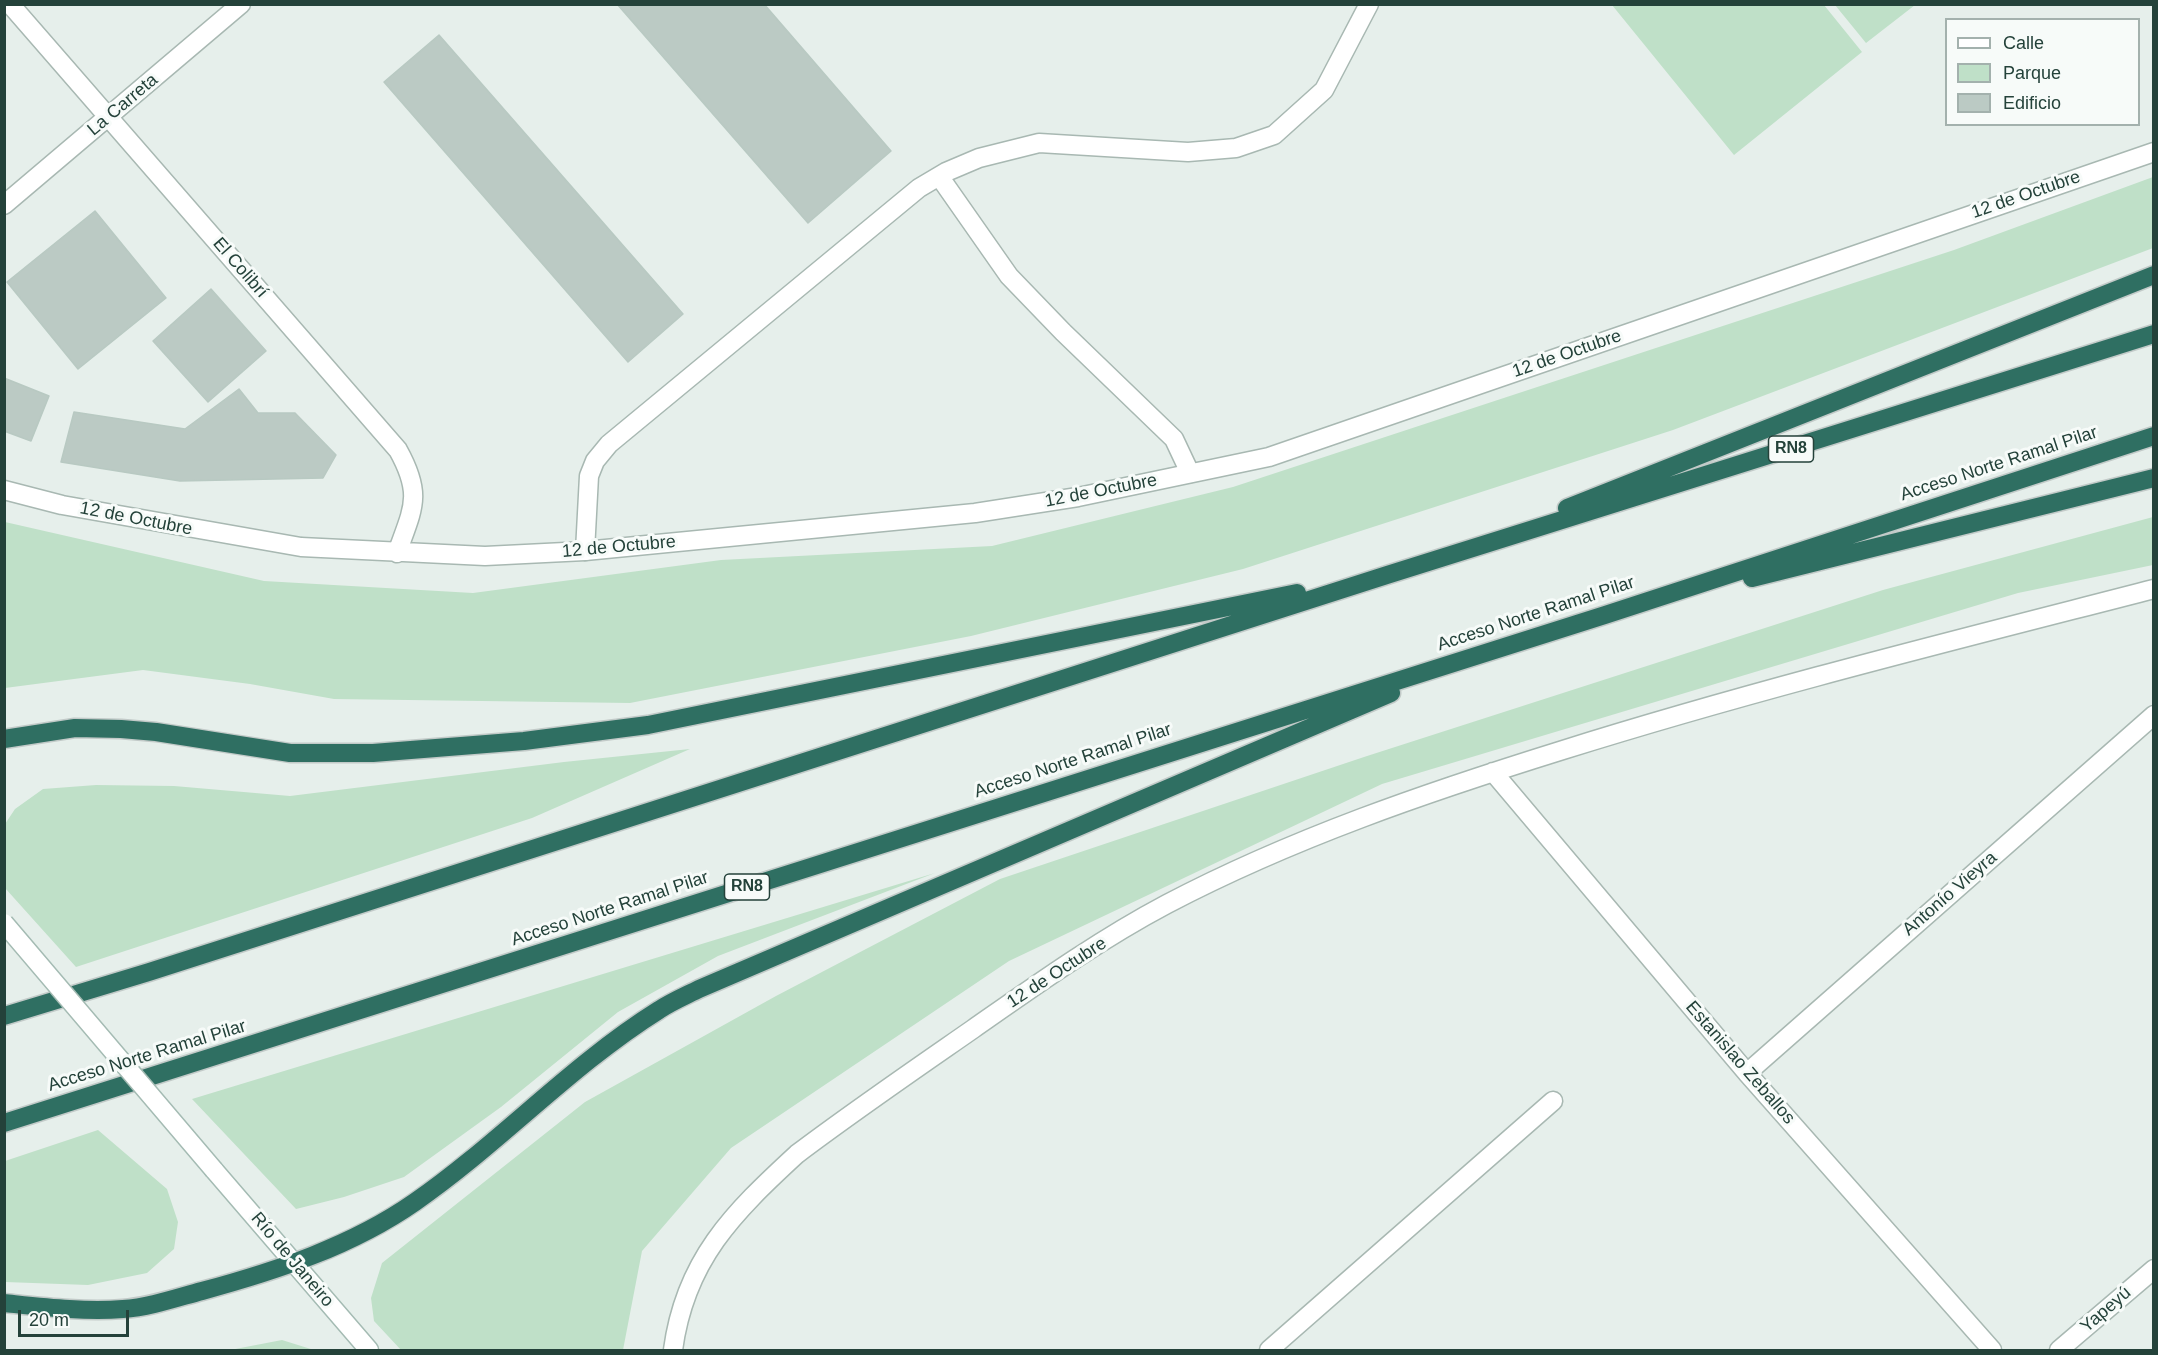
<!DOCTYPE html>
<html>
<head>
<meta charset="utf-8">
<style>
  body { margin:0 }
  #map { position:relative; width:2158px; height:1355px; overflow:hidden; background:#e6efeb; font-family:Helvetica,sans-serif }
  canvas { display:block }
  .frame { position:absolute; inset:0; border:6px solid #24423a; pointer-events:none }
  .legend { position:absolute; left:1945px; top:18px; width:195px; height:108px; box-sizing:border-box; background:#f7fbf9; border:2px solid #a3b1ad; margin:0; padding:8px 10px; list-style:none; font-size:18px; color:#24423a }
  .legend li { display:flex; align-items:center; gap:12px; height:30px }
  .legend b { width:30px; border:2px solid #a3b1ad }
  .scale { position:absolute; left:18px; top:1310px; width:111px; height:27px; box-sizing:border-box; border:3px solid #24423a; border-top:0; padding-left:8px; font-size:18px; line-height:21px; white-space:nowrap; color:#24423a; -webkit-text-stroke:4px #f7fbf9; paint-order:stroke }
</style>
</head>
<body>
<div id="map">
<canvas width="2158" height="1355"></canvas>
<div class="frame"></div>
<ul class="legend">
<li><b style="height:8px;background:#fff"></b>Calle</li>
<li><b style="height:16px;background:#bfe0c8"></b>Parque</li>
<li><b style="height:16px;background:#bbcac4"></b>Edificio</li>
</ul>
<div class="scale">20 m</div>
</div>
<script>
const c = document.querySelector('canvas').getContext('2d');
c.lineJoin = 'round';
function paint(path, color) { c.fillStyle = color; c.fill(path, 'evenodd'); }
function trace(path, color, width, dash) { c.strokeStyle = color; c.lineWidth = width; c.lineCap = dash ? 'butt' : 'round'; c.setLineDash(dash || []); c.stroke(path); }
function label(font, color, halo, rows, align = 'center') {
  c.font = font + ' Helvetica,sans-serif'; c.lineWidth = 6; c.setLineDash([]); c.textBaseline = 'middle'; c.strokeStyle = halo; c.fillStyle = color; for (const [text, x, y, turn = 0] of rows) {
    c.save(); c.translate(x, y); c.rotate((+turn || 0) * Math.PI / 180); c.textAlign = isNaN(turn) ? turn : align; if (halo) c.strokeText(text, 0, 0); c.fillText(text, 0, 0); c.restore();
  }
}
paint(new Path2D(`
  M 1612,5 L 1824,5 L 1862,52 L 1734,155 Z
  M 1835,5 L 1915,5 L 1866,43 Z
  M 2153,177 L 2153,248 L 1673,430 L 1243,569 L 971,636 L 630,703 L 334,699 L 250,684 L 143,670 L 5,688 L 5,522 L 264,581 L 473,593 L 721,560 L 992,546 L 1233,487 L 1954,250 Z
  M 2153,517 L 2153,565 L 2018,593 L 1382,784 L 1009,961 L 731,1148 L 642,1251 L 623,1350 L 401,1350 L 374,1321 L 371,1298 L 382,1263 L 585,1102 L 776,996 L 1000,879 L 1364,757 L 1883,590 Z
  M 690,749 L 532,818 L 76,967 L 5,888 L 5,824 L 15,809 L 43,789 L 96,785 L 174,786 L 290,796 L 564,762 Z
  M 935,873 L 718,956 L 618,1012 L 501,1107 L 404,1177 L 344,1197 L 296,1209 L 192,1099 Z
  M 98,1130 L 167,1189 L 178,1222 L 174,1249 L 147,1273 L 88,1285 L 5,1282 L 5,1161 Z
  M 282,1340 L 314,1350 L 230,1350 Z`), '#bfe0c8');
const building = new Path2D(`
  M 617,4 L 764,4 L 891,151 L 808,223 Z
  M 439,35 L 683,314 L 628,362 L 384,82 Z
  M 95,211 L 166,298 L 78,369 L 7,282 Z
  M 211,289 L 266,351 L 208,402 L 153,341 Z
  M 4,378 L 49,396 L 31,441 L 4,431 Z
  M 239,389 L 258,413 L 295,413 L 336,455 L 323,478 L 180,481 L 61,462 L 74,412 L 185,429 Z`);
paint(building, '#bbcac4');
trace(building, '#b8c9c2', 1.5);
const lane = new Path2D(`
  M 939,176 L 1009,276 L 1063,332 L 1174,439 L 1190,473
  M 585,551 L 589,476 L 595,461 L 609,444 L 919,188 L 946,172 L 979,158 L 1039,143 L 1188,152 L 1236,148 L 1274,135 L 1324,90 L 1369,4`);
const street = new Path2D(`
  M 10,4 L 398,450 C 423,495 413,508 397,553
  M 4,205 L 241,4
  M 4,490 L 62,505 L 301,547 L 485,556 L 585,551 L 975,513 L 1078,497 L 1269,457 L 2154,152
  M 1493,772 L 1747,1073 L 1992,1350
  M 1747,1073 L 2154,715
  M 673,1350 C 685,1260 733,1213 797,1154 C 854,1111 914,1070 973,1029 C 1036,985 1099,940 1167,904 C 1293,838 1428,792 1563,750 C 1758,689 1956,640 2154,589
  M 1269,1350 L 1553,1101
  M 2059,1350 L 2154,1269`);
const secondary = new Path2D(`
  M 214,1170 L 369,1350`);
const highway = new Path2D(`
  M 1567,508 L 2154,275
  M 1752,578 L 2154,478
  M 4,739 L 75,728 L 121,729 L 156,732 L 290,753 L 373,753 L 524,741 L 648,725 L 1297,593
  M 4,1016 L 149,972 L 1387,575 L 2154,334
  M 4,1123 L 1605,615 L 2154,436
  M 4,1303 C 43,1307 84,1312 123,1309 C 150,1307 176,1298 202,1291 C 276,1271 352,1246 415,1202 C 500,1143 571,1065 659,1010 C 671,1002 685,996 699,989 L 1391,693`);
trace(lane, '#a8b8b2', 21);
trace(street, '#a8b8b2', 21);
trace(secondary, '#a4bbb3', 21);
trace(highway, '#c2cac8', 21);
trace(lane, '#fff', 18);
trace(street, '#fff', 18);
trace(secondary, '#fff', 18);
trace(highway, '#2f6f62', 18);
const secondaryBridge = new Path2D(`
  M 4,923 L 214,1170`);
trace(secondaryBridge, '#a4bbb3', 21, []);
trace(secondaryBridge, '#fff', 18);
for (const [x, y, w] of [
  [1791,449,45],
  [747,887,45]
]) { const box = new Path2D(); box.roundRect(x - w / 2, y - 13, w, 26, 4.5); c.fillStyle = '#f7fbf9'; c.fill(box); trace(box, '#24423a', 1.5); }
label('bold 16px', '#24423a', null, [
  ["RN8",1791,449],
  ["RN8",747,887]
]);
label('18px', '#24423a', '#f7fbf9', [
  ["La Carreta",123,105,-40],
  ["12 de Octubre",2026,195,-19],
  ["El Colibrí",240,268,49],
  ["12 de Octubre",1567,354,-19],
  ["Acceso Norte Ramal Pilar",1999,464,-18],
  ["12 de Octubre",1101,491,-11],
  ["12 de Octubre",136,519,11],
  ["12 de Octubre",619,547,-5],
  ["Acceso Norte Ramal Pilar",1536,614,-18],
  ["Acceso Norte Ramal Pilar",1073,761,-18],
  ["Antonío Vieyra",1950,894,-41],
  ["Acceso Norte Ramal Pilar",610,909,-18],
  ["12 de Octubre",1057,973,-33],
  ["Acceso Norte Ramal Pilar",147,1056,-17],
  ["Estanislao Zeballos",1740,1063,49],
  ["Río de Janeiro",292,1260,50],
  ["Yapeyú",2106,1310,-41]
]);
</script>
</body>
</html>
